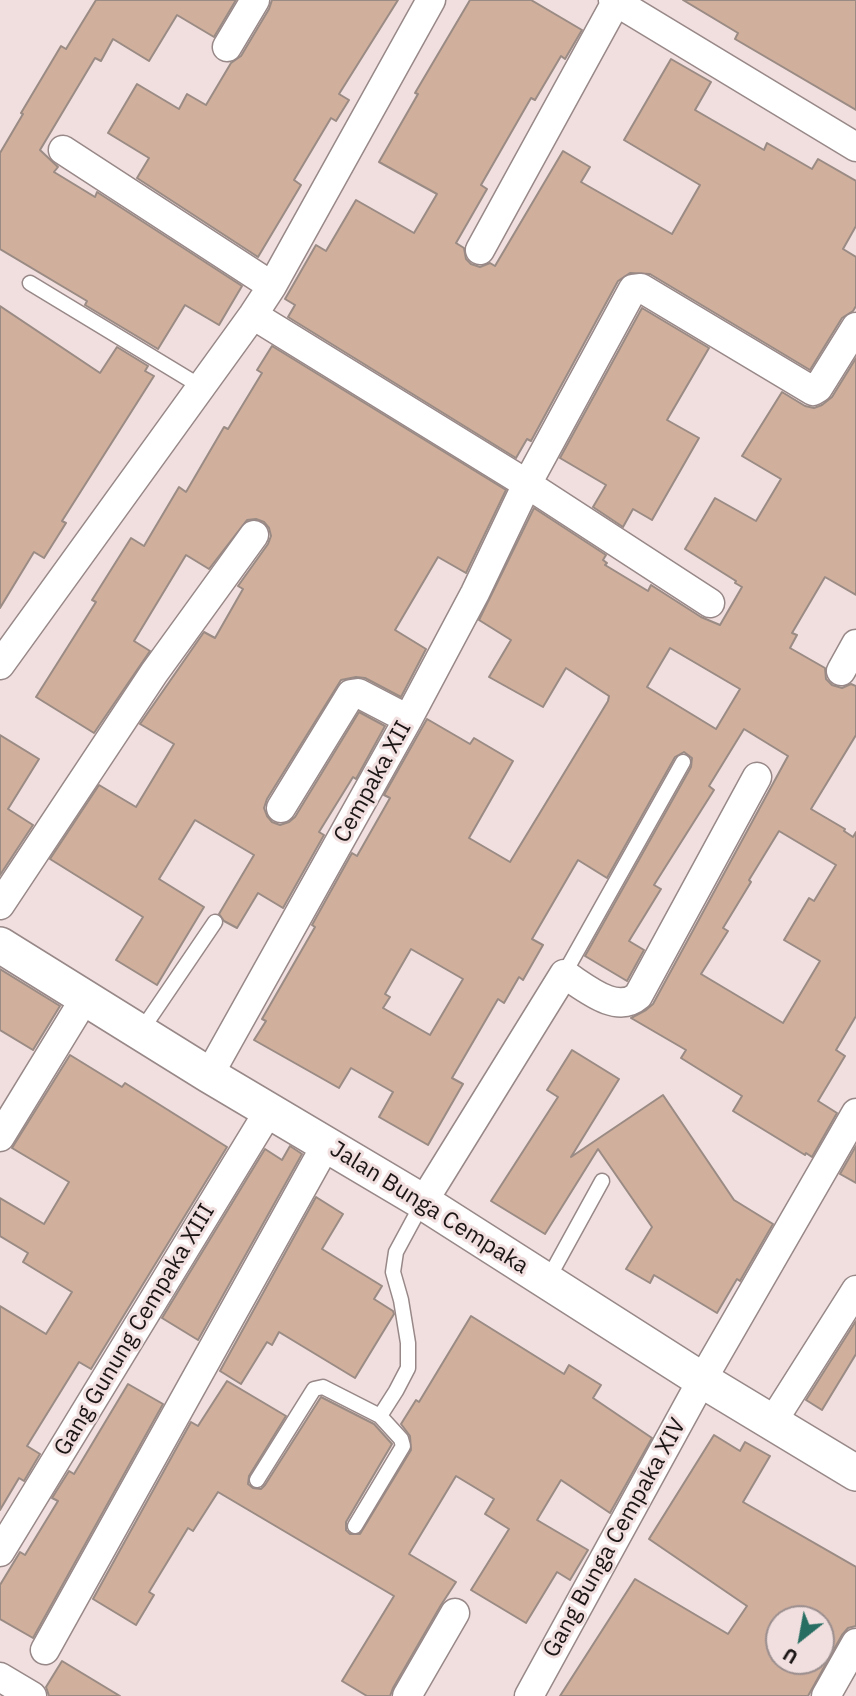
<!DOCTYPE html>
<html>
<head>
<meta charset="utf-8">
<style>
  body { margin:0 }
  #map { position:relative; width:856px; height:1696px; overflow:hidden; background:#f1dfdf; font-family:"IBM Plex Sans",sans-serif }
  canvas { display:block }
  .north { position:absolute; left:765px; top:1605px; width:70px; height:70px; box-sizing:border-box; background:#f1dfdf; border:2px solid #9b8e8e; border-radius:50%; rotate:211deg; font-size:19px; font-weight:700; line-height:28px; text-align:center; color:#1b1515 }
  .north::after { content:''; display:block; margin:auto; width:24px; height:32px; background:#276d62; clip-path:polygon(50% 0,100% 100%,50% 72%,0 100%) }
</style>
</head>
<body>
<div id="map">
<canvas width="856" height="1696"></canvas>
<div class="north">U</div>
</div>
<script>
const c = document.querySelector('canvas').getContext('2d');
c.lineJoin = 'round';
function paint(path, color) { c.fillStyle = color; c.fill(path, 'evenodd'); }
function trace(path, color, width, dash) { c.strokeStyle = color; c.lineWidth = width; c.lineCap = dash ? 'butt' : 'round'; c.setLineDash(dash || []); c.stroke(path); }
function label(font, color, halo, rows, align = 'center') {
  c.font = font + ' "IBM Plex Sans",sans-serif'; c.lineWidth = 6; c.setLineDash([]); c.textBaseline = 'middle'; c.strokeStyle = halo; c.fillStyle = color; for (const [text, x, y, turn = 0] of rows) {
    c.save(); c.translate(x, y); c.rotate((+turn || 0) * Math.PI / 180); c.textAlign = isNaN(turn) ? turn : align; if (halo) c.strokeText(text, 0, 0); c.fillText(text, 0, 0); c.restore();
  }
}
const building = new Path2D(`
  M 96,0 L 236,0 L 214,37 L 177,15 L 149,61 L 113,39 L 101,61 L 95,58 L 40,150 L 58,167 L 54,172 L 95,197 L 97,192 L 242,286 L 219,325 L 185,305 L 158,349 L 85,305 L 87,301 L 0,249 L 0,153 L 23,114 L 21,113 L 61,46 L 66,49 Z
  M 272,0 L 398,0 L 339,94 L 349,100 L 336,121 L 331,118 L 294,180 L 301,185 L 258,257 L 137,178 L 149,158 L 108,133 L 137,84 L 179,109 L 187,94 L 206,105 L 231,63 L 241,56 L 269,9 Z
  M 470,0 L 531,0 L 582,30 L 565,59 L 561,56 L 535,100 L 531,98 L 481,185 L 487,189 L 456,243 L 464,248 L 466,259 L 471,264 L 480,267 L 490,263 L 495,266 L 563,151 L 590,167 L 581,182 L 672,234 L 700,185 L 624,140 L 671,59 L 711,82 L 695,110 L 764,150 L 767,143 L 812,169 L 818,159 L 856,181 L 856,226 L 843,249 L 856,257 L 856,306 L 853,311 L 842,318 L 810,370 L 650,274 L 630,273 L 618,281 L 531,441 L 527,439 L 516,458 L 288,317 L 295,305 L 285,299 L 316,245 L 326,251 L 356,200 L 414,233 L 437,194 L 379,162 L 418,94 L 415,93 Z
  M 683,0 L 856,0 L 856,110 L 735,39 L 738,33 Z
  M 0,306 L 100,373 L 117,347 L 148,366 L 145,371 L 154,376 L 62,521 L 66,523 L 44,558 L 34,552 L 0,608 Z
  M 642,308 L 709,348 L 667,420 L 699,438 L 652,520 L 633,509 L 623,527 L 593,507 L 606,485 L 560,458 Z
  M 272,346 L 506,490 L 466,573 L 438,557 L 395,630 L 426,649 L 401,697 L 365,678 L 356,677 L 341,680 L 267,799 L 264,808 L 267,816 L 272,822 L 280,825 L 289,822 L 295,817 L 359,712 L 385,726 L 356,779 L 353,777 L 319,832 L 324,835 L 283,908 L 258,893 L 237,928 L 224,921 L 219,914 L 254,855 L 195,820 L 159,879 L 204,907 L 157,985 L 116,960 L 143,917 L 50,859 L 99,785 L 136,807 L 174,744 L 140,724 L 204,632 L 215,638 L 243,589 L 238,586 L 268,544 L 271,536 L 269,528 L 264,522 L 256,519 L 247,520 L 209,569 L 186,555 L 134,641 L 150,651 L 94,733 L 36,697 L 96,602 L 92,600 L 131,538 L 144,546 L 179,487 L 186,492 L 224,427 L 228,429 L 262,373 L 257,370 Z
  M 856,358 L 856,595 L 825,577 L 792,633 L 797,635 L 790,648 L 825,668 L 826,679 L 832,685 L 842,688 L 851,684 L 856,686 L 856,735 L 811,809 L 845,829 L 844,831 L 853,837 L 856,832 L 856,1016 L 836,1050 L 845,1056 L 818,1101 L 837,1113 L 812,1157 L 806,1153 L 805,1155 L 733,1111 L 742,1096 L 681,1058 L 686,1050 L 631,1018 L 646,1010 L 653,1004 L 788,756 L 744,729 L 709,786 L 714,790 L 654,885 L 661,889 L 629,941 L 644,950 L 627,981 L 585,956 L 691,767 L 692,758 L 684,752 L 675,757 L 607,878 L 578,860 L 532,939 L 543,945 L 523,980 L 519,977 L 504,1003 L 498,999 L 452,1078 L 463,1084 L 428,1145 L 379,1117 L 393,1092 L 351,1068 L 339,1088 L 254,1040 L 266,1021 L 262,1019 L 315,927 L 312,925 L 352,853 L 357,856 L 390,798 L 384,795 L 427,719 L 470,744 L 474,738 L 513,761 L 469,838 L 510,862 L 608,701 L 609,696 L 566,668 L 543,707 L 489,677 L 511,640 L 479,620 L 534,508 L 606,555 L 603,560 L 607,563 L 605,565 L 648,591 L 651,585 L 701,617 L 720,625 L 742,587 L 735,583 L 736,581 L 685,549 L 715,498 L 756,521 L 781,479 L 742,456 L 782,392 L 805,406 L 814,408 L 822,405 L 832,397 ZM 670,648 L 740,689 L 716,729 L 647,687 ZM 779,831 L 836,865 L 814,901 L 809,898 L 784,940 L 820,961 L 783,1023 L 701,974 L 728,931 L 723,928 L 751,882 L 749,880 ZM 411,949 L 463,979 L 430,1035 L 383,1008 L 390,997 L 385,994 Z
  M 0,735 L 39,759 L 8,809 L 33,825 L 0,875 Z
  M 0,969 L 60,1006 L 33,1050 L 0,1030 Z
  M 572,1050 L 619,1079 L 571,1157 L 663,1095 L 734,1200 L 773,1224 L 740,1281 L 737,1279 L 717,1313 L 654,1275 L 650,1283 L 626,1269 L 652,1227 L 598,1149 L 545,1234 L 491,1201 L 558,1097 L 547,1090 Z
  M 70,1055 L 122,1087 L 125,1083 L 227,1147 L 91,1369 L 79,1362 L 27,1446 L 40,1454 L 24,1481 L 19,1478 L 0,1510 L 0,1306 L 46,1334 L 72,1292 L 23,1262 L 28,1253 L 0,1236 L 0,1198 L 44,1224 L 69,1182 L 12,1148 Z
  M 290,1146 L 302,1154 L 198,1340 L 162,1318 L 265,1149 L 282,1160 Z
  M 856,1146 L 856,1183 L 840,1174 Z
  M 316,1197 L 343,1214 L 322,1249 L 382,1286 L 374,1299 L 393,1311 L 394,1314 L 355,1378 L 279,1332 L 272,1345 L 267,1342 L 241,1384 L 220,1371 Z
  M 471,1316 L 564,1374 L 569,1365 L 601,1385 L 593,1398 L 652,1438 L 610,1513 L 561,1480 L 537,1520 L 588,1550 L 570,1580 L 557,1572 L 526,1623 L 471,1590 L 509,1529 L 485,1514 L 494,1499 L 456,1476 L 409,1554 L 456,1582 L 441,1605 L 393,1688 L 390,1696 L 367,1696 L 342,1681 L 394,1596 L 218,1492 L 193,1531 L 188,1528 L 149,1592 L 154,1595 L 136,1625 L 93,1599 L 191,1422 L 198,1426 L 227,1381 L 286,1416 L 249,1476 L 248,1484 L 253,1488 L 261,1489 L 265,1485 L 321,1397 L 374,1424 L 392,1444 L 346,1522 L 346,1530 L 350,1534 L 360,1534 L 411,1450 L 410,1436 L 401,1424 L 416,1400 L 419,1402 Z
  M 856,1321 L 856,1354 L 822,1410 L 806,1400 Z
  M 128,1384 L 163,1404 L 33,1638 L 0,1619 L 0,1585 L 20,1552 L 25,1555 L 58,1501 L 52,1498 L 69,1471 L 74,1474 Z
  M 714,1435 L 740,1451 L 745,1442 L 770,1456 L 743,1502 L 856,1567 L 856,1626 L 848,1628 L 842,1635 L 808,1696 L 560,1696 L 635,1579 L 728,1634 L 747,1606 L 649,1539 ZM 779,1619 L 821,1619 L 821,1661 L 779,1661 Z
  M 62,1661 L 120,1696 L 49,1696 L 46,1687 Z`);
paint(building, '#d0af9d');
trace(building, '#9a8b84', 2);
const service = new Path2D(`
  M 30,283 L 200,386
  M 564,974 L 683,762
  M 141,1031 L 215,922
  M 547,1281 L 602,1181
  M 257,1480 L 314,1389 L 323,1387 L 380,1416
  M 355,1526 L 403,1446 L 401,1439 L 380,1416 L 396,1391 L 408,1368 L 408,1343 L 401,1300 L 393,1272 L 396,1252 L 423,1202`);
const minor = new Path2D(`
  M 613,0 L 856,147
  M 227,47 L 255,0
  M 63,150 L 272,286
  M 480,250 L 616,2
  M 253,315 L 527,484 L 710,603
  M 0,665 L 253,315 L 272,286 L 431,0
  M 841,671 L 856,644
  M 281,808 L 351,694 L 358,693 L 408,719
  M 0,905 L 154,673 L 254,535
  M 209,1075 L 408,719 L 475,593 L 527,484 L 633,289 L 641,288 L 813,391 L 818,388 L 856,327
  M 0,1137 L 85,998
  M 423,1202 L 564,974 C 585,987 616,1015 638,996 L 757,777
  M 773,1421 L 856,1290
  M 0,1552 L 270,1109
  M 45,1650 L 326,1145
  M 0,1677 L 32,1696
  M 407,1696 L 455,1613
  M 529,1696 L 702,1380 L 856,1113
  M 826,1696 L 856,1643`);
const tertiary = new Path2D(`
  M 0,945 L 209,1075 L 423,1202 L 702,1380 L 856,1473`);
trace(service, '#988888', 17);
trace(minor, '#988888', 31);
trace(tertiary, '#988888', 38);
trace(service, '#fff', 14);
trace(minor, '#fff', 28);
trace(tertiary, '#fff', 35);
label('23px', '#1b1515', '#f1dfdf', [
  ["Cempaka XII",373,782,-61],
  ["Jalan Bunga Cempaka",429,1208,32],
  ["Gang Gunung Cempaka XIII",135,1330,-59],
  ["Gang Bunga Cempaka XIV",615,1538,-61]
]);
</script>
</body>
</html>
